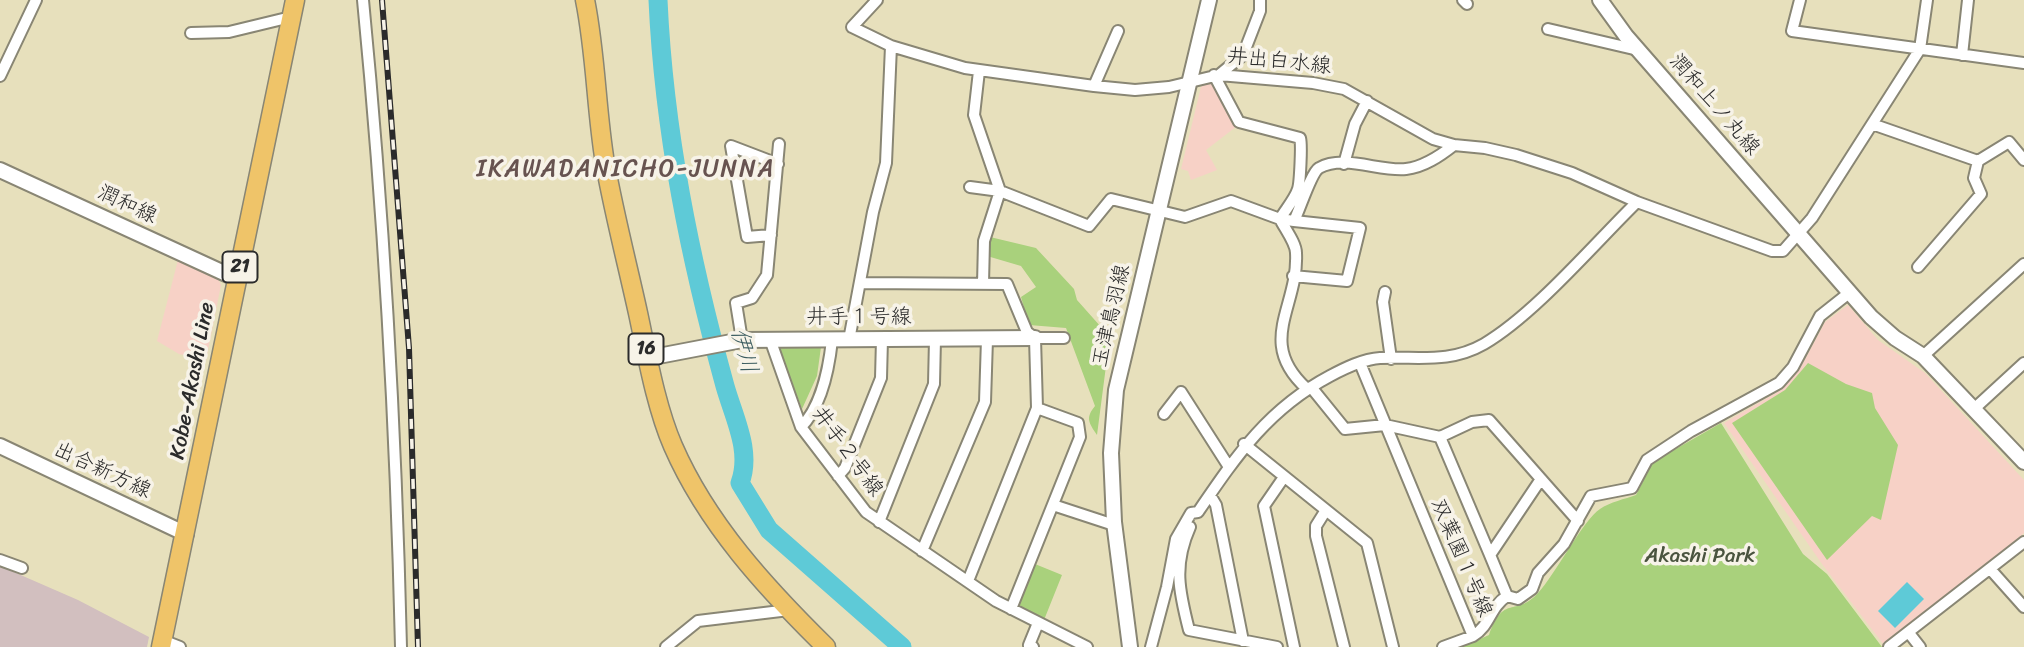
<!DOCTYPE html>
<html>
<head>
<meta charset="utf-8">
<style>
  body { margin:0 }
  canvas { display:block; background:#e7e0bc }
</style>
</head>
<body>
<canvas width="2024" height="647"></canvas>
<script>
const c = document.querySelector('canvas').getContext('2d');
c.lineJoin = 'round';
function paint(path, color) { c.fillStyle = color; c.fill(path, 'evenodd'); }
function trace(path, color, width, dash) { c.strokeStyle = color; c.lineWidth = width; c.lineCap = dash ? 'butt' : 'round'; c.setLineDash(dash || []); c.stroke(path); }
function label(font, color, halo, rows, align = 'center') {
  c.font = font + ' Sriracha,"Klee One",sans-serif'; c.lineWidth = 7; c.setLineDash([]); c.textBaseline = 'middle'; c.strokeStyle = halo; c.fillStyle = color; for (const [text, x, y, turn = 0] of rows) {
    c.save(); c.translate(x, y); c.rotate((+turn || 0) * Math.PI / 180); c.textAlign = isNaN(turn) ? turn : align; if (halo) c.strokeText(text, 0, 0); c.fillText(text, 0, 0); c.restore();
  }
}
paint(new Path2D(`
  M 1211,81 L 1237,126 L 1206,150 L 1217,170 L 1191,180 L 1188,171 L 1181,169 L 1201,87 Z
  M 178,260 L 217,277 L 221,285 L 206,360 L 179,354 L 157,341 Z
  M 1848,305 L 1878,340 L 1925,373 L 2024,480 L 2024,533 L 1996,558 L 1883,644 L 1822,564 L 1724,423 L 1781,390 L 1801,367 L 1825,322 Z`), '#f7d1c6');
paint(new Path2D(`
  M 0,566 L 78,600 L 149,637 L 147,647 L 0,647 Z`), '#d2bfbf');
paint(new Path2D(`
  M 990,237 L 1036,248 L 1074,289 L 1077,300 L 1101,327 L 1100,338 L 1109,343 L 1097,435 C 1089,423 1085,418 1095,406 L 1066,328 L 1029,325 L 1021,297 L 1036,287 L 1021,266 L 987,256 Z
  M 780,345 L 821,347 L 817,376 L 802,409 L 779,349 Z
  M 1808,363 L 1846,384 L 1872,393 L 1875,408 L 1898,445 L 1881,520 L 1872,516 L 1827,560 L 1732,423 L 1785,390 Z
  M 1721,423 L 1803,554 L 1827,574 L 1882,647 L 1462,647 L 1489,635 C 1504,593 1515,618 1538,593 C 1555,575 1583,520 1600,509 C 1610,502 1625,499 1636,495 L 1653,462 Z
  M 1035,564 L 1062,575 L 1044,620 L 1018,607 Z`), '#a9d17c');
paint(new Path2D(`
  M 1907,582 L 1924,599 L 1895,628 L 1878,611 Z`), '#5ecad7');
trace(new Path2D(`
  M 658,0 C 664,132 690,259 725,386 C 734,418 752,451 740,483 L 769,530 L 902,647`), '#5ecad7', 19);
const minor = new Path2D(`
  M 363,0 C 384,215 396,431 401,647
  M 877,0 L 852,27 L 891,46 L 965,68 L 1094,86 L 1135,90 L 1169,87 L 1219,75 L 1313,83 L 1344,89 L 1433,139 L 1454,145 L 1485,148 L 1516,155 L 1572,173 L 1637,202 L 1772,251 L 1783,251 L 1812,218 L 1920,49 L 1927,0
  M 1463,0 L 1467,4
  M 1800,0 L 1792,31 L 2024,63
  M 1548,29 L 1638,50
  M 191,33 L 229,32 L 291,17
  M 1962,55 L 1968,0
  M 979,71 L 974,115 L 1000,191 L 984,241 L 983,284
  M 1214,75 L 1239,122 L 1300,138 C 1302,144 1300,183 1298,189 C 1295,199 1285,210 1280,219 C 1285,229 1296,243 1296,253 C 1299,307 1255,342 1307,389
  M 1219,75 L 1243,55 L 1260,11 L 1260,0
  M 0,76 L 36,0
  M 1094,86 L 1118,31
  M 1872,124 L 1978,161
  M 1978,161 L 2009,142 L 2024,160
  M 1344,164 L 1355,124 L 1367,101
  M 970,187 L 1000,191 L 1089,226 L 1111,199 L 1185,217 L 1231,201 L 1280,219 L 1294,221 C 1300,209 1311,173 1319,168 C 1344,154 1380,172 1406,169 C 1424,167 1440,156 1454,145
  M 771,235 L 747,237 L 731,146 L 778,164
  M 1918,267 L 1981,194 L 1974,178 L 1978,161
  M 1293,276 L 1347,281 L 1360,228 L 1294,221
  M 860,283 L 1007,284 L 1027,332 L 1035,338
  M 1385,292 L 1383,302 L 1391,359
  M 1035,338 L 1064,338
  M 770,339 L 801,427 L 866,512 L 996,601 L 1087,647
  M 742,340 L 736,303 L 752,298 L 767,275 L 779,144
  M 849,340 L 873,212 L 886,163 L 891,46
  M 1923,356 L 2024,264
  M 1360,363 L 1473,636 C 1491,625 1489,608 1507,596 L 1518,599 L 1532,589 L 1538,573 L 1564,544 L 1591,496 L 1632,488 L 1647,460 L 1691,431 L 1779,383 L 1793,367 L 1820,316 L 1849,293
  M 1311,387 L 1345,429 L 1385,425 L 1440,437 L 1472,422 L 1489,420 L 1578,521
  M 1975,408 L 2024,363
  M 1164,414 L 1181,392 L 1229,467
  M 801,427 C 821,407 829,368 832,340
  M 1440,437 L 1490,555
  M 1244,444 L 1367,543 L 1393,647
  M 838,476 L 845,468 L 881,378 L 882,339
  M 1284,477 L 1264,506 L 1294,647
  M 1210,495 L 1216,505 L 1243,641
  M 1053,505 L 1114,525
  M 1326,510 L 1316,526 L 1316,536 L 1344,647
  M 879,522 L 934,384 L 935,339
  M 1190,527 C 1173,565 1179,591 1189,630 L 1277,647
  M 922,551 L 985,402 L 987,339
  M 0,560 L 22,568
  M 1991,570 L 2024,607
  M 968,581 L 1037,408 L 1035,338
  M 1507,596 L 1490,555 L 1541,479
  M 1011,609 L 1080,437 L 1078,423 L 1037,408
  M 1909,633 L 1920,647
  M 162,640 L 180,647
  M 666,647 L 698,621 L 789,610
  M 1033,647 L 1029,645 L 1038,623
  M 1151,647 L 1167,587 L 1176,539 L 1191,513 L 1198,512 C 1237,455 1268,409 1330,376 C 1345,368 1363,359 1380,358 C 1417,356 1449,364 1484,344 C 1535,314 1594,244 1637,202
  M 1443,647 L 1473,636
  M 1889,647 L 2024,542`);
const tertiary = new Path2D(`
  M 1600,0 L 1626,36 L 1871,317 L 1895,338 L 1923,356 L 2024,462
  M 0,170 L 237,279
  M 648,358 L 742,340 L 1035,338
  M 0,446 L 186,534
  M 1130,647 L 1114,522 L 1111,453 L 1116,390 L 1209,0`);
const primary = new Path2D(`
  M 585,0 C 596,54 596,109 605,163 C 614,213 627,263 638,313 C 647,355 656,407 673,446 C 707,524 766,588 826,647
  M 161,647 L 295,0`);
trace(minor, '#898674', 14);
trace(tertiary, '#898674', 18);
trace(primary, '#898674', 21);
trace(minor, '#fff', 10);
trace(tertiary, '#fff', 14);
trace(primary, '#efc469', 18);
const rail = new Path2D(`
  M 382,0 L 409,348 L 418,647`);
trace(rail, '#2b2b2b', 6);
trace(rail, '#f7f3e8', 3.5, [10]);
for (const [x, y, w] of [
  [240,267,35],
  [646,349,35]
]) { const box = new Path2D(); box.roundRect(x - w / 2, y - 15.5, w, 31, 5); c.fillStyle = '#f7f3e8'; c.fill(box); trace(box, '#2b2b2b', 2); }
label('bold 19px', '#2b2b2b', null, [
  ["21",240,267],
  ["16",646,349]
]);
label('21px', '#2b2b2b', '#f7f3e8', [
  ["井出白水線",1279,62,6],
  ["潤和上ノ丸線",1714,105,49],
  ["潤和線",127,205,25],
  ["玉津鳥羽線",1112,316,-77],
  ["井手１号線",859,318],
  ["Kobe-Akashi Line",193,381,-79],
  ["井手２号線",847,452,54],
  ["出合新方線",102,471,25],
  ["双葉園１号線",1461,558,67]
]);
label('21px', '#4a543f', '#f7f3e8', [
  ["Akashi Park",1700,557]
]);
label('italic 23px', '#3a5b5f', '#f7f3e8', [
  ["伊川",743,351,75]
]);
c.letterSpacing = '2px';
label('24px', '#675350', '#f7f3e8', [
  ["IKAWADANICHO-JUNNA",626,170]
]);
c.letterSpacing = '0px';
</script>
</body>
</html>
